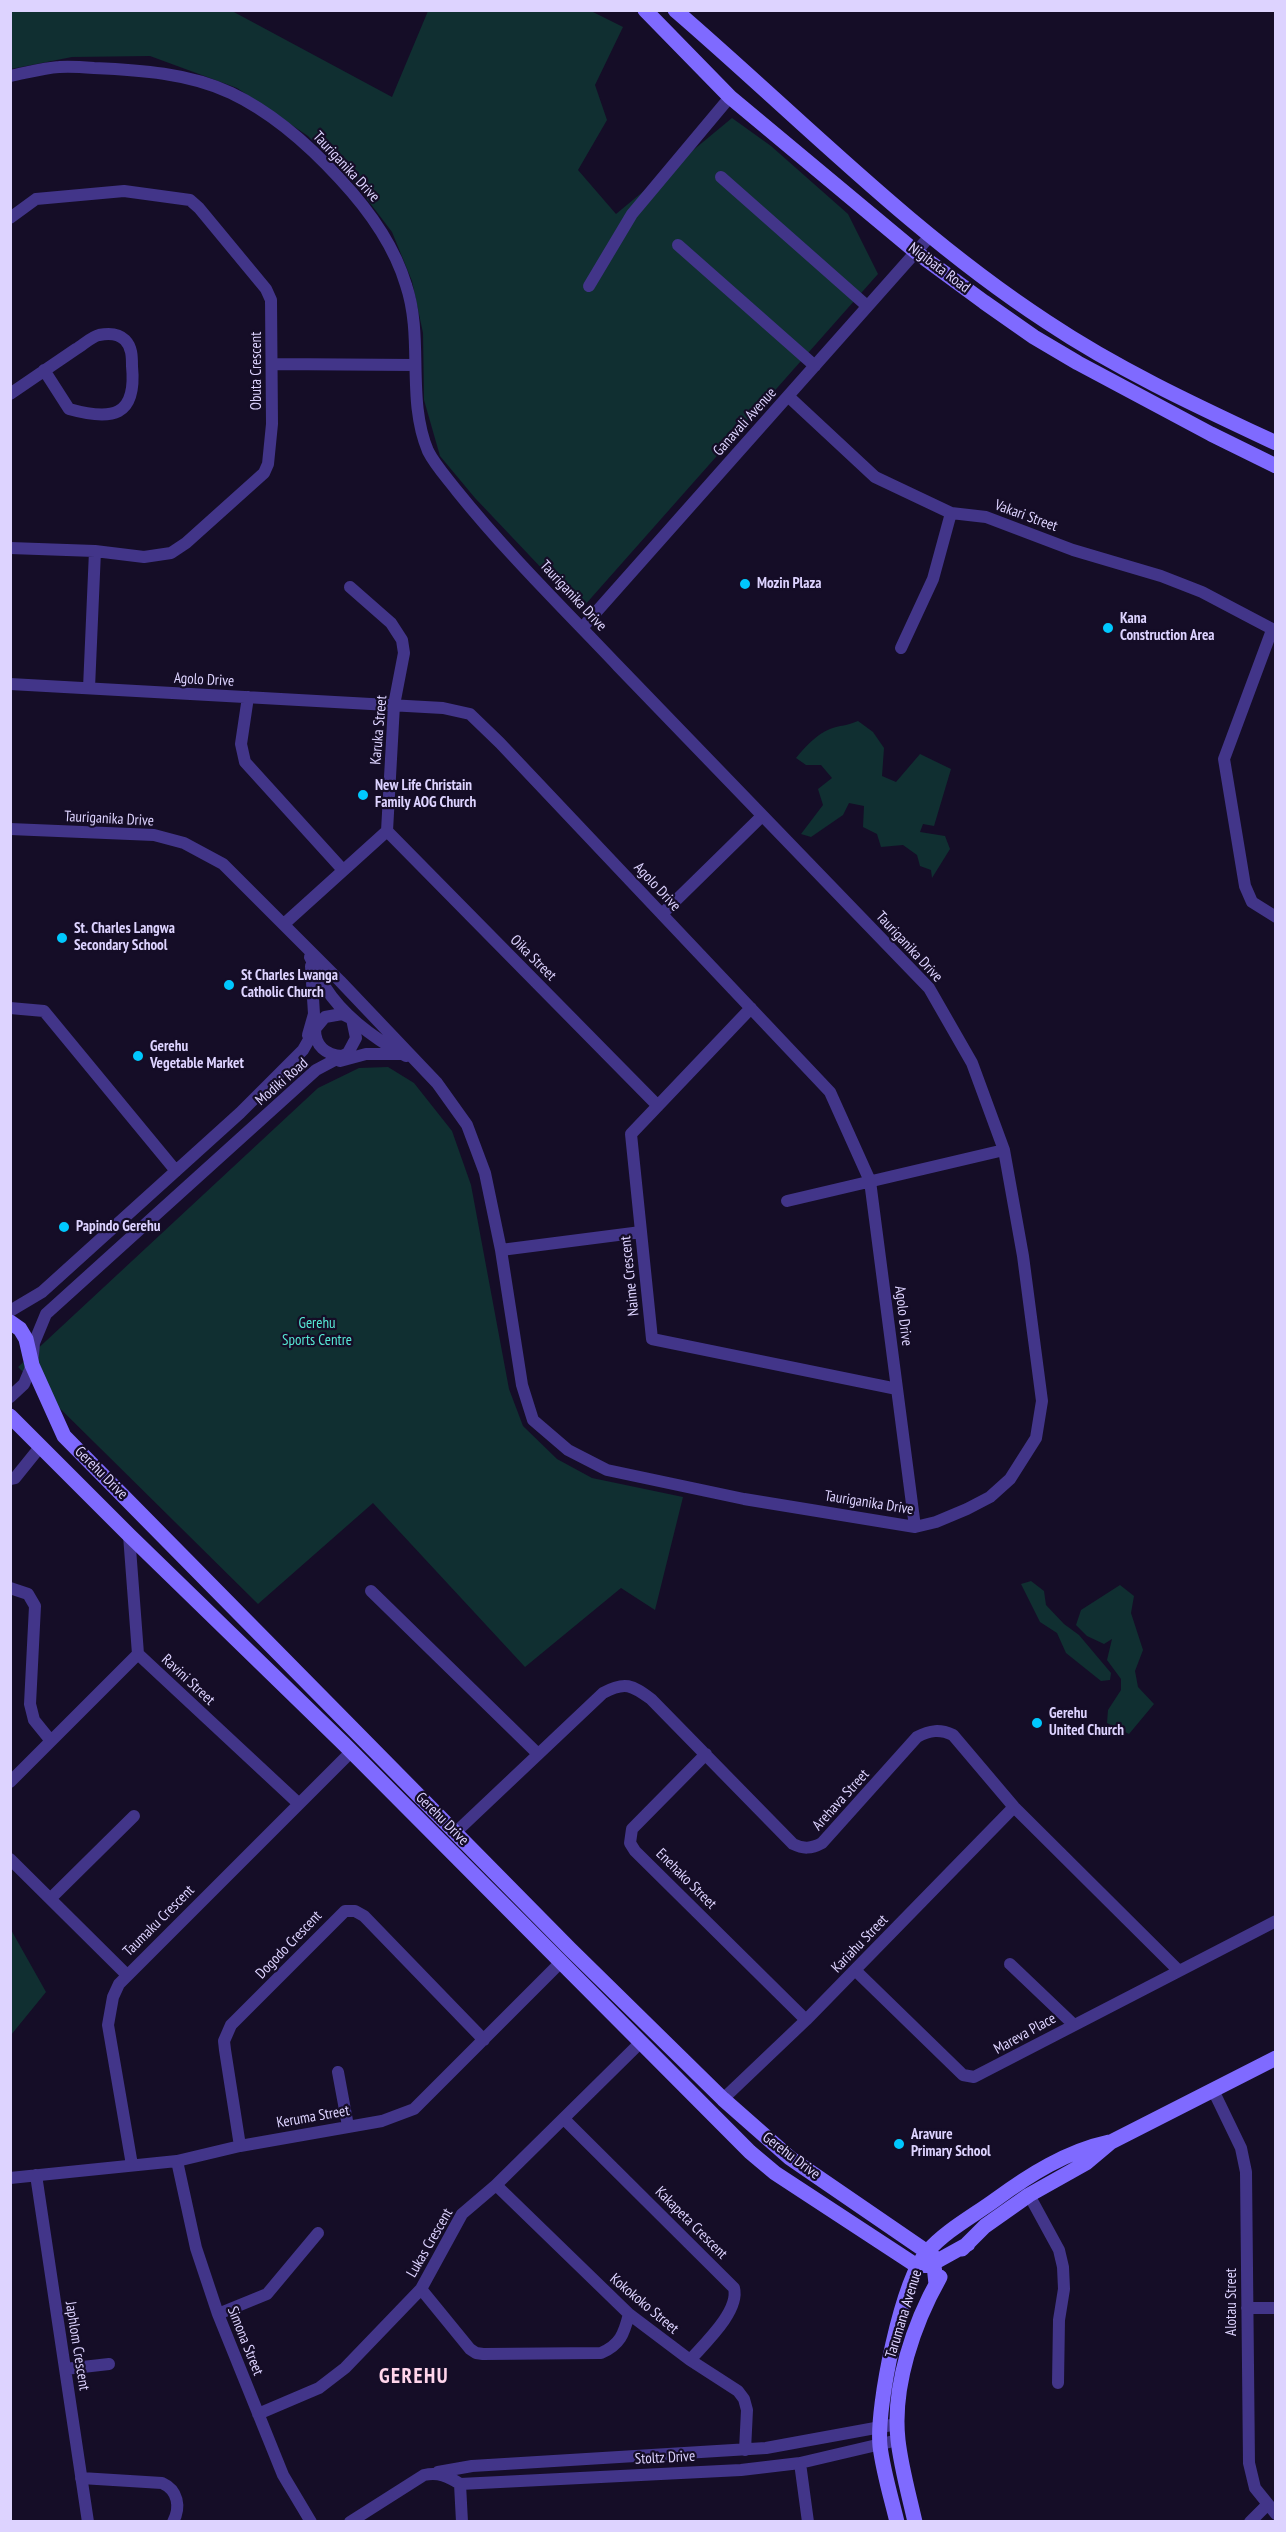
<!DOCTYPE html>
<html>
<head>
<meta charset="utf-8">
<style>
  body { margin:0 }
  #map { position:relative; width:1286px; height:2532px; overflow:hidden; background:#150d27; font-family:"PT Sans Narrow",sans-serif }
  canvas { display:block }
  .frame { position:absolute; inset:0; border:12px solid #ddd3ff; pointer-events:none }
</style>
</head>
<body>
<div id="map">
<canvas width="1286" height="2532"></canvas>
<div class="frame"></div>
</div>
<script>
const c = document.querySelector('canvas').getContext('2d');
c.lineJoin = 'round';
function paint(path, color) { c.fillStyle = color; c.fill(path, 'evenodd'); }
function trace(path, color, width, dash) { c.strokeStyle = color; c.lineWidth = width; c.lineCap = dash ? 'butt' : 'round'; c.setLineDash(dash || []); c.stroke(path); }
function label(font, color, halo, rows, align = 'center') {
  c.font = font + ' "PT Sans Narrow",sans-serif'; c.lineWidth = 4.5; c.setLineDash([]); c.textBaseline = 'middle'; c.strokeStyle = halo; c.fillStyle = color; for (const [text, x, y, turn = 0] of rows) {
    c.save(); c.translate(x, y); c.rotate((+turn || 0) * Math.PI / 180); c.textAlign = isNaN(turn) ? turn : align; if (halo) c.strokeText(text, 0, 0); c.fillText(text, 0, 0); c.restore();
  }
}
paint(new Path2D(`
  M 11,11 L 232,11 L 392,97 L 428,11 L 591,11 L 623,27 L 595,85 L 607,120 L 578,170 L 616,214 L 732,118 L 771,146 L 848,214 L 878,274 L 584,606 L 547,574 L 475,498 L 440,456 L 424,400 L 423,333 L 412,281 L 392,232 L 357,186 L 308,136 L 237,88 L 150,56 L 72,57 L 11,69 Z
  M 858,721 L 873,732 L 884,748 L 882,776 L 896,782 L 920,754 L 951,769 L 934,826 L 923,824 L 920,832 L 945,836 L 950,849 L 932,878 L 931,870 L 920,866 L 917,855 L 903,845 L 881,847 L 877,834 L 863,827 L 864,806 L 849,803 L 843,815 L 811,837 L 801,834 L 823,805 L 818,789 L 832,778 L 821,765 L 806,765 L 796,758 C 805,747 817,734 830,729 C 840,725 847,726 858,721 Z
  M 388,1067 L 414,1083 L 452,1131 L 471,1185 L 509,1389 L 523,1426 L 557,1459 L 592,1478 L 683,1497 L 655,1610 L 621,1588 L 525,1667 L 373,1503 L 258,1604 L 18,1367 L 318,1088 L 359,1068 Z
  M 1031,1581 L 1044,1591 L 1046,1605 L 1064,1624 L 1079,1635 L 1111,1673 L 1110,1680 L 1101,1681 L 1066,1653 L 1057,1633 L 1040,1622 L 1021,1584 Z
  M 1120,1585 L 1134,1596 L 1131,1613 L 1143,1650 L 1135,1671 L 1138,1687 L 1154,1704 L 1129,1734 L 1107,1723 L 1108,1710 L 1121,1690 L 1121,1679 L 1107,1660 L 1112,1639 L 1104,1644 L 1087,1636 L 1076,1625 L 1081,1610 Z
  M 10,1928 L 46,1992 L 11,2035 L 10,2035 Z`), '#102f31');
trace(new Path2D(`
  M 10,76 C 26,73 43,68 59,67 C 70,66 82,67 94,68 C 139,70 189,73 231,93 C 273,113 309,145 340,179 C 368,209 394,245 406,285 C 424,338 406,399 428,451 C 435,465 447,478 457,491 C 506,552 563,608 618,666 C 721,774 825,881 929,988 L 972,1063 L 1004,1150 L 1023,1256 L 1042,1401 L 1036,1438 L 1010,1479 L 990,1497 L 967,1509 L 936,1522 L 915,1527 L 744,1499 L 607,1470 L 568,1450 L 533,1420 L 522,1385 L 501,1250 L 485,1173 L 467,1125 L 437,1083 L 340,981 L 223,864 L 184,843 L 154,835 L 10,829
  M 721,177 L 867,306
  M 10,218 L 36,199 L 124,191 L 190,200 L 199,208 L 266,289 L 271,300 L 272,424 L 268,464 L 264,473 L 186,543 L 171,553 L 144,557 L 95,551 L 10,548
  M 678,245 L 815,366
  M 589,286 L 632,214 L 730,97
  M 272,364 L 415,365
  M 10,394 C 32,379 54,364 76,349 C 83,345 91,337 99,335 C 109,333 118,333 125,340 C 132,347 132,357 132,366 C 137,417 112,421 69,409 L 44,370
  M 789,397 L 875,477 L 951,513 L 986,517 L 1073,550 L 1161,576 L 1202,592 L 1276,631
  M 582,628 L 930,236
  M 1272,630 L 1224,759 L 1245,886 L 1252,902 L 1276,917
  M 901,648 L 933,579 L 951,513
  M 10,684 L 443,708 L 470,714 L 500,743 L 830,1092 L 870,1181 L 915,1527
  M 89,688 L 95,551
  M 248,697 L 241,744 L 245,762 L 343,870
  M 387,831 L 658,1106
  M 662,914 L 761,817
  M 284,924 L 387,831 L 394,705 L 404,653 L 402,640 L 391,623 L 350,587
  M 310,957 C 315,966 319,978 325,987 C 344,1017 375,1039 406,1056
  M 10,1008 L 44,1011 L 176,1171
  M 751,1008 L 631,1134 L 652,1339 L 897,1389
  M 315,1029 C 315,1046 326,1055 342,1056
  M 308,1035 L 314,1014 L 311,966
  M 340,1061 L 366,1054 L 400,1054
  M 787,1201 L 1004,1150
  M 501,1250 L 641,1232
  M 10,1311 L 42,1292 L 240,1113 L 303,1050 L 315,1029 L 325,1017 L 342,1014 L 352,1019
  M 10,1397 L 24,1384 L 32,1365 L 34,1343 L 46,1314 L 316,1070 L 348,1053 L 356,1038 L 352,1019
  M 10,1479 L 15,1478 L 40,1447
  M 129,1535 L 138,1654
  M 10,1588 L 28,1594 L 35,1606 L 30,1704 L 34,1720 L 51,1741
  M 371,1591 L 537,1753
  M 706,1754 L 632,1829 L 630,1843 L 635,1851 L 806,2020
  M 10,1782 L 138,1654 L 298,1803
  M 456,1832 L 603,1693 C 625,1681 632,1685 651,1699 L 793,1844 C 803,1849 811,1849 822,1843 L 917,1737 C 930,1730 940,1729 953,1735 L 1014,1807 L 1179,1971
  M 10,1859 L 127,1975
  M 51,1898 L 134,1816
  M 1010,1964 L 1073,2024
  M 855,1970 L 963,2075 L 974,2077 L 1276,1921
  M 338,2072 L 348,2126
  M 1213,2090 L 1241,2148 L 1246,2172 L 1249,2463 L 1255,2488 L 1276,2514
  M 723,2099 L 806,2020 L 1014,1807
  M 564,2119 L 734,2288 C 740,2311 704,2344 690,2360
  M 240,2146 L 225,2050 L 224,2041 L 231,2025 L 345,1911 L 355,1911 L 364,1916 L 484,2040
  M 177,2161 L 196,2248 L 218,2314 L 283,2475 L 311,2522
  M 132,2165 L 108,2025 L 113,1997 L 119,1984 L 352,1751
  M 36,2175 L 88,2522
  M 10,2178 L 177,2161 L 240,2146 L 382,2121 L 414,2109 L 561,1962
  M 496,2185 L 629,2314 L 690,2360 L 738,2391 L 744,2399 L 747,2410 L 745,2450
  M 1029,2195 L 1059,2250 L 1063,2267 L 1064,2289 L 1059,2320 L 1058,2383
  M 421,2289 L 470,2349 L 476,2353 L 483,2354 L 601,2353 C 620,2345 624,2334 629,2314
  M 1247,2308 L 1276,2308
  M 218,2314 L 267,2294 L 318,2233
  M 65,2369 L 109,2364
  M 258,2414 L 319,2388 L 345,2368 L 421,2289 L 462,2214 L 496,2185 L 641,2042
  M 800,2463 L 808,2522
  M 438,2472 L 472,2466 L 766,2448 L 897,2424
  M 81,2478 L 162,2483 C 178,2490 181,2507 173,2522
  M 460,2484 L 462,2522
  M 350,2522 L 424,2475 C 438,2472 448,2476 460,2484 L 741,2470 L 800,2463 L 898,2440
  M 1250,2522 L 1267,2505`), '#423589', 12);
trace(new Path2D(`
  M 645,10 L 730,97 L 916,252 L 984,302 L 1034,337 L 1078,363 L 1211,434 L 1276,466
  M 675,10 C 798,116 912,234 1047,322 C 1119,370 1197,406 1276,443
  M 10,1322 L 20,1329 L 26,1339 L 32,1365 L 64,1436 L 570,1949 L 723,2099 L 790,2158 L 933,2256 L 936,2284
  M 10,1416 L 129,1535 L 344,1744 L 750,2152 L 775,2173 L 917,2266 L 930,2265 L 968,2244
  M 962,2249 L 985,2226 L 1029,2195 L 1086,2163 L 1111,2142 L 1276,2058
  M 897,2522 C 891,2497 883,2471 880,2446 C 876,2406 902,2281 927,2252 C 945,2231 973,2216 995,2200 C 1029,2175 1067,2151 1109,2142
  M 915,2522 C 909,2495 901,2467 898,2440 C 892,2386 914,2323 940,2277`), '#7f6aff', 15);
for (const [x, y, r, color] of [
  [745,584,6,"#00c8fe"],
  [1108,628,6,"#00c8fe"],
  [363,795,6,"#00c8fe"],
  [62,938,6,"#00c8fe"],
  [229,985,6,"#00c8fe"],
  [138,1056,6,"#00c8fe"],
  [64,1227,6,"#00c8fe"],
  [1037,1723,6,"#00c8fe"],
  [899,2144,6,"#00c8fe"]
]) { const dot = new Path2D(); dot.arc(x, y, r, 0, 2 * Math.PI); c.fillStyle = color; c.fill(dot); trace(dot, '#150d27', 2); }
label('15px', '#ddd3ff', '#150d27', [
  ["Tauriganika Drive",346,167,47],
  ["Nigibata Road",939,268,37],
  ["Obuta Crescent",257,371,-90],
  ["Ganavali Avenue",745,422,-48],
  ["Vakari Street",1026,516,20],
  ["Tauriganika Drive",573,596,47],
  ["Agolo Drive",204,680,3],
  ["Karuka Street",379,730,-85],
  ["Tauriganika Drive",109,819,3],
  ["Agolo Drive",657,887,47],
  ["Tauriganika Drive",909,947,47],
  ["Oika Street",533,958,45],
  ["Modiki Road",282,1082,-41],
  ["Naime Crescent",630,1276,-96],
  ["Agolo Drive",903,1316,83],
  ["Gerehu Drive",101,1473,45],
  ["Tauriganika Drive",869,1503,9],
  ["Ravini Street",188,1680,43],
  ["Arehava Street",841,1800,-48],
  ["Gerehu Drive",442,1819,45],
  ["Enehako Street",686,1879,45],
  ["Taumaku Crescent",159,1921,-45],
  ["Kariahu Street",860,1944,-46],
  ["Dogodo Crescent",289,1945,-46],
  ["Mareva Place",1025,2034,-29],
  ["Keruma Street",313,2117,-10],
  ["Gerehu Drive",791,2156,37],
  ["Kakapeta Crescent",691,2223,45],
  ["Lukas Crescent",430,2243,-60],
  ["Alotau Street",1232,2302,-90],
  ["Kokokoko Street",644,2304,40],
  ["Tarumana Avenue",904,2314,-73],
  ["Simona Street",245,2341,68],
  ["Japhlom Crescent",77,2346,81],
  ["Stoltz Drive",665,2458,-3]
]);
label('bold 15px', '#ddd3ff', '#150d27', [
  ["Mozin Plaza",757,584],
  ["Kana",1120,619],
  ["Construction Area",1120,636],
  ["New Life Christain",375,786],
  ["Family AOG Church",375,803],
  ["St. Charles Langwa",74,929],
  ["Secondary School",74,946],
  ["St Charles Lwanga",241,976],
  ["Catholic Church",241,993],
  ["Gerehu",150,1047],
  ["Vegetable Market",150,1064],
  ["Papindo Gerehu",76,1227],
  ["Gerehu",1049,1714],
  ["United Church",1049,1731],
  ["Aravure",911,2135],
  ["Primary School",911,2152]
], 'left');
label('15px', '#56e8d4', '#150d27', [
  ["Gerehu",317,1324],
  ["Sports Centre",317,1341]
]);
c.letterSpacing = '1.5px';
label('bold 21px', '#ffd5eb', '#150d27', [
  ["GEREHU",414,2377]
]);
c.letterSpacing = '0px';
</script>
</body>
</html>
